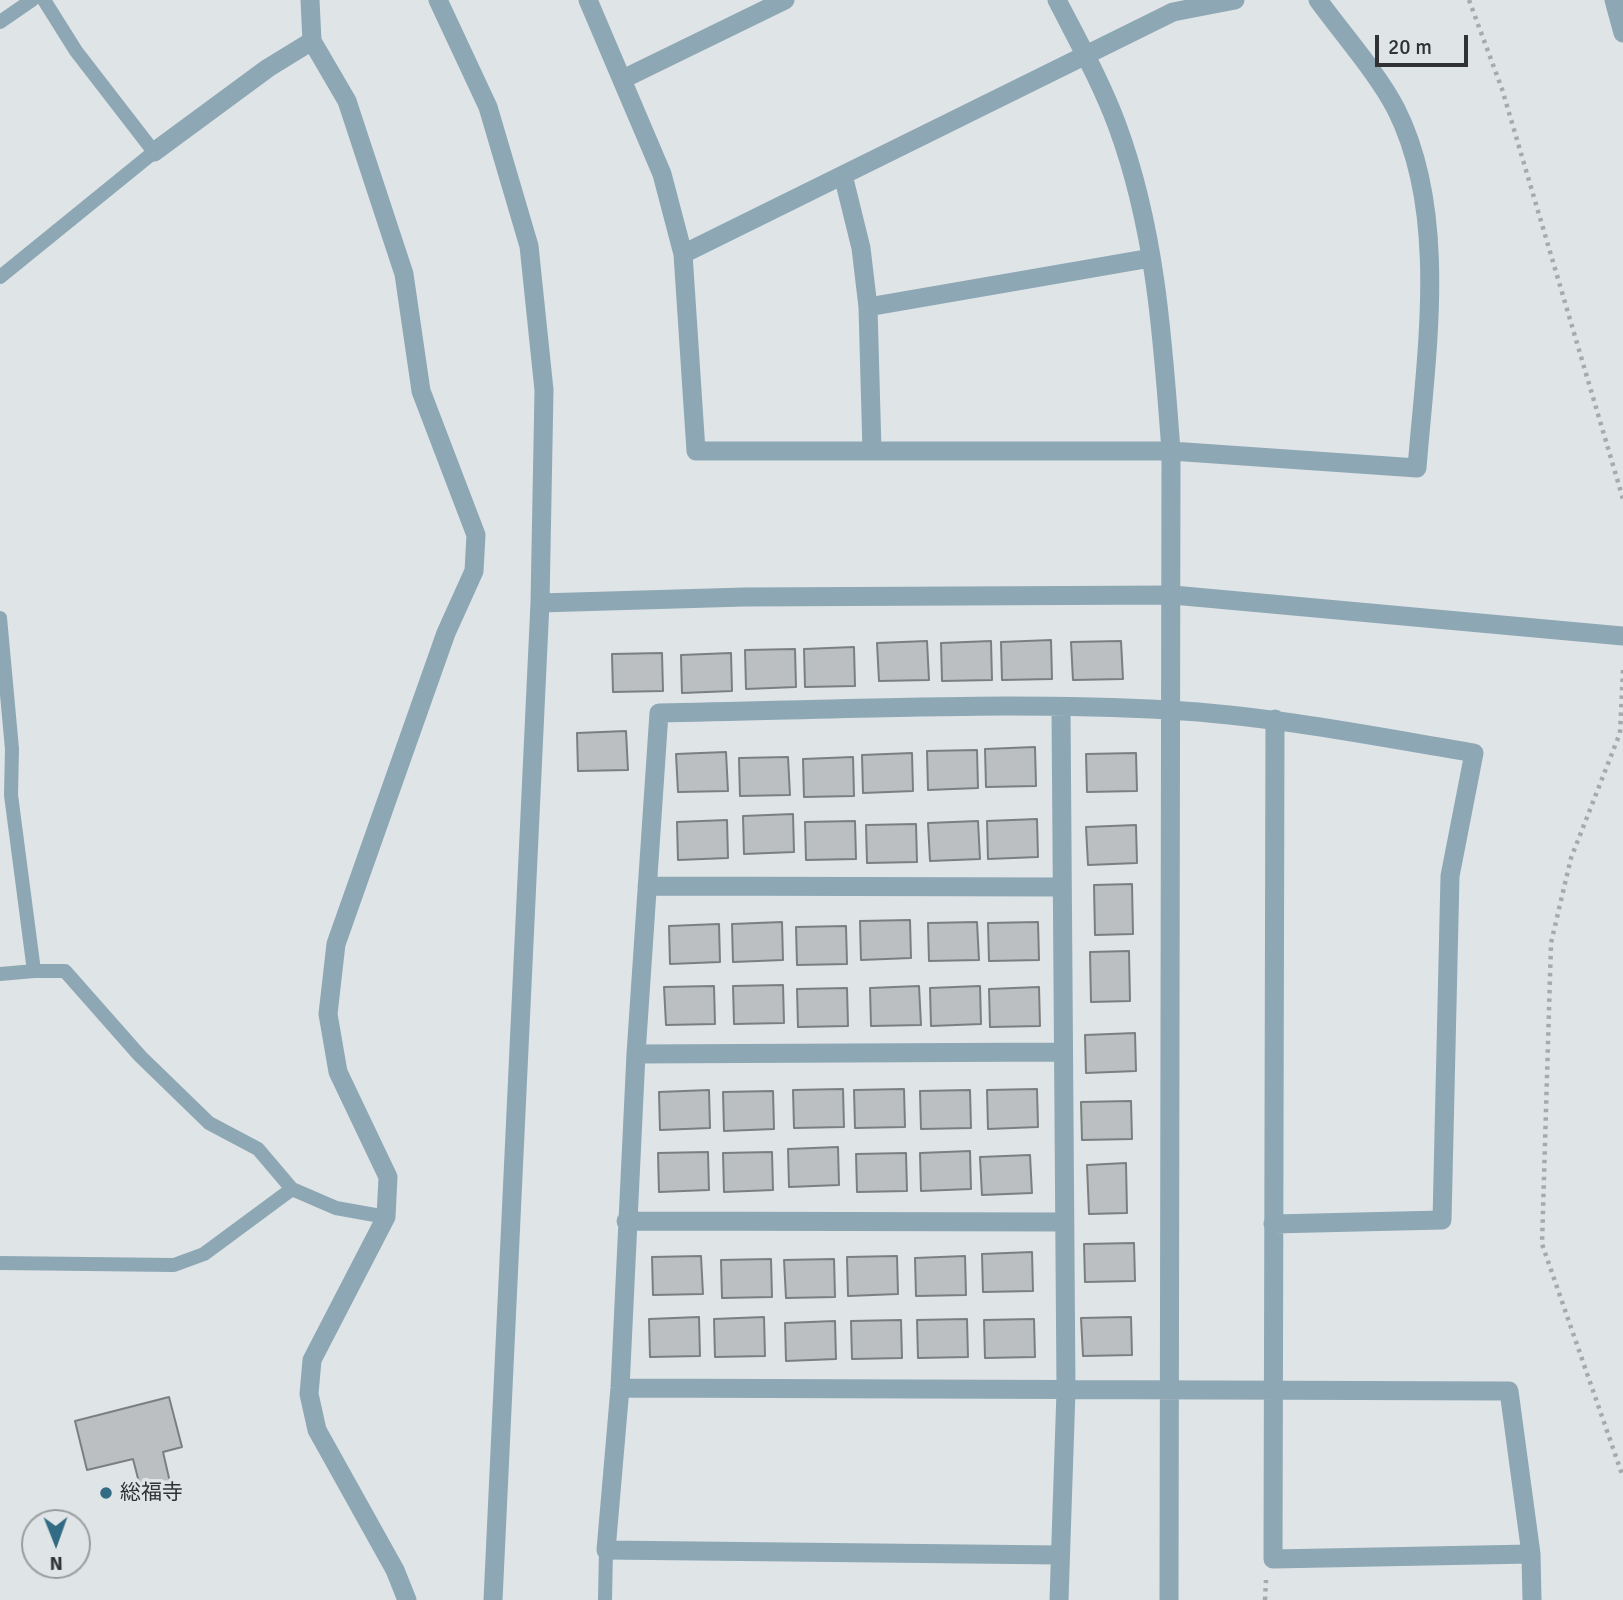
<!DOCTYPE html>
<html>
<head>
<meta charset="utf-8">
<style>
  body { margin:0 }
  #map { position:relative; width:1623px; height:1600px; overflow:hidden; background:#dfe4e6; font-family:Signika,sans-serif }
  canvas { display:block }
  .north { position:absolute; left:21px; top:1509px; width:70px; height:70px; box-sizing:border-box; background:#dfe4e6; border:2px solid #999d9e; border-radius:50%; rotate:179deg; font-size:19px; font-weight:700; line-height:28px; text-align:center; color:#303233 }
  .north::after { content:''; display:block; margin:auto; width:24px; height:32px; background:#326b84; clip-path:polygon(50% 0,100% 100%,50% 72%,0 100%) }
  .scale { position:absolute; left:1375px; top:35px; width:93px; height:32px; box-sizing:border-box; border:4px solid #303233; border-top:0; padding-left:9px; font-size:21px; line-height:24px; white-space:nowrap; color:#303233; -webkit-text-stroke:5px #dfe4e6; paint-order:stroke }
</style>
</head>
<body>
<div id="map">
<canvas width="1623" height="1600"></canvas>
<div class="north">N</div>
<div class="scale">20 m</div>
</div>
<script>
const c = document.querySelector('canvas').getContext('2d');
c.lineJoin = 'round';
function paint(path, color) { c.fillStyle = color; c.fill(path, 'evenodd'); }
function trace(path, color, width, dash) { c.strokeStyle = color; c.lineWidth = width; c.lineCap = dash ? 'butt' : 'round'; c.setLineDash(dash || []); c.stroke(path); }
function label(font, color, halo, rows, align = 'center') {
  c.font = font + ' Signika,"Noto Sans JP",sans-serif'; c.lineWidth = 7; c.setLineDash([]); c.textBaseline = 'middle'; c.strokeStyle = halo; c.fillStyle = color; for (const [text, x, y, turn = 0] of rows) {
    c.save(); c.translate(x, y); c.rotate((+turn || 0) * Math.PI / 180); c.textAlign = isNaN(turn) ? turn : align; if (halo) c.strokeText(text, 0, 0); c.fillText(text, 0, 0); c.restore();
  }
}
const building = new Path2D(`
  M 1051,640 L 1052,679 L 1002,680 L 1001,642 Z
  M 927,641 L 929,680 L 879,681 L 877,643 Z
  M 991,641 L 992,680 L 942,681 L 941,643 Z
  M 1121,641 L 1123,679 L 1073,680 L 1071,642 Z
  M 854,647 L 855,686 L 805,687 L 804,649 Z
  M 795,649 L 796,687 L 746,689 L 745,650 Z
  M 662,653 L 663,691 L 613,692 L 612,654 Z
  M 731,653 L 732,691 L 682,693 L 681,655 Z
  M 626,731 L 628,770 L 578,771 L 577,733 Z
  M 1035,747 L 1036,786 L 986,787 L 985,749 Z
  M 977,750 L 978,788 L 928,790 L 927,751 Z
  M 726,752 L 728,791 L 678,792 L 676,754 Z
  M 912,753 L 913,791 L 863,793 L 862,755 Z
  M 1136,753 L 1137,791 L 1087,792 L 1086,754 Z
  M 788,757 L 790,795 L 740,796 L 739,758 Z
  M 853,757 L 854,796 L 804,797 L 803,759 Z
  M 793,814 L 794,852 L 744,854 L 743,816 Z
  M 1037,819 L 1038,857 L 988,859 L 987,821 Z
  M 727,820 L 728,858 L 678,860 L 677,822 Z
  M 855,821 L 856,859 L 806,860 L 805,822 Z
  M 978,821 L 980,859 L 930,861 L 928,823 Z
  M 916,824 L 917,862 L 867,863 L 866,825 Z
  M 1136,825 L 1137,863 L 1088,865 L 1086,827 Z
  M 1132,884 L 1133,934 L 1095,935 L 1094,885 Z
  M 910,920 L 911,958 L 861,960 L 860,921 Z
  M 782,922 L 783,960 L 733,962 L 732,924 Z
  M 977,922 L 979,960 L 929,961 L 928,923 Z
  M 1038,922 L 1039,960 L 989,961 L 988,923 Z
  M 719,924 L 720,962 L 670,964 L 669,926 Z
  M 846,926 L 847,964 L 797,965 L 796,927 Z
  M 1129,951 L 1130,1001 L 1091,1002 L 1090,952 Z
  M 783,985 L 784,1023 L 734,1024 L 733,986 Z
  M 714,986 L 715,1024 L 666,1025 L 664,987 Z
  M 919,986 L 921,1025 L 871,1026 L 870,988 Z
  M 980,986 L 981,1024 L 931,1026 L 930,988 Z
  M 1039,987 L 1040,1026 L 990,1027 L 989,989 Z
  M 847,988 L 848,1026 L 798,1027 L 797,989 Z
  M 1135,1033 L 1136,1071 L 1086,1073 L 1085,1035 Z
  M 843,1089 L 844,1127 L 794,1128 L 793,1090 Z
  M 904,1089 L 905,1127 L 855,1128 L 854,1090 Z
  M 1037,1089 L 1038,1127 L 988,1129 L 987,1090 Z
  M 709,1090 L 710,1128 L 660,1130 L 659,1092 Z
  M 970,1090 L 971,1128 L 921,1129 L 920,1091 Z
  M 773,1091 L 774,1129 L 724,1131 L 723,1092 Z
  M 1131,1101 L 1132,1139 L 1082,1140 L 1081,1102 Z
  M 838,1147 L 839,1185 L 789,1187 L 788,1149 Z
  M 970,1151 L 971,1189 L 921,1191 L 920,1153 Z
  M 708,1152 L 709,1190 L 659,1192 L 658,1153 Z
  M 772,1152 L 773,1190 L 724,1192 L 723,1153 Z
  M 906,1153 L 907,1191 L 857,1192 L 856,1154 Z
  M 1030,1155 L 1032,1193 L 982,1195 L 980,1157 Z
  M 1126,1163 L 1127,1213 L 1089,1214 L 1087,1165 Z
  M 1134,1243 L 1135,1281 L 1085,1282 L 1084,1244 Z
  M 1032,1252 L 1033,1291 L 983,1292 L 982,1254 Z
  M 701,1256 L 703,1294 L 653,1295 L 652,1257 Z
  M 897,1256 L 898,1294 L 848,1296 L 847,1257 Z
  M 965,1256 L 966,1295 L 916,1296 L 915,1258 Z
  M 771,1259 L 772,1297 L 722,1298 L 721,1260 Z
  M 834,1259 L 835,1297 L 786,1298 L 784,1260 Z
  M 699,1317 L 700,1356 L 650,1357 L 649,1319 Z
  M 764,1317 L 765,1356 L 715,1357 L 714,1319 Z
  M 1131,1317 L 1132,1355 L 1083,1356 L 1081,1318 Z
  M 967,1319 L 968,1357 L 918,1358 L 917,1320 Z
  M 1034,1319 L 1035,1357 L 985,1358 L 984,1320 Z
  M 901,1320 L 902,1358 L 852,1359 L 851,1321 Z
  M 835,1321 L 836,1359 L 786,1361 L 785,1323 Z
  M 169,1397 L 182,1447 L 163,1452 L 172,1491 L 143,1498 L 133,1459 L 87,1470 L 75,1421 Z`);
paint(building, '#bbbfc1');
trace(building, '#7b7f81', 2);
trace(new Path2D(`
  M 1469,0 L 1502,89 L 1623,499
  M 1623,670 L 1620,733 L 1571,858 L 1551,943 L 1542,1244 L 1623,1477
  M 1265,1600 L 1266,1580`), '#a6aaab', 4.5, [3.5, 5]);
trace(new Path2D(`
  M 0,22 L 32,0
  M 0,277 L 154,152 L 76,51 L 44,0
  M 0,618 L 12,749 L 11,795 L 34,971 L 65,971 L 140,1056 L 209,1123 L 258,1149 L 292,1189 L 336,1208 L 386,1217
  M 0,974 L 34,971
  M 0,1263 L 174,1265 L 204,1254 L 292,1189
  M 605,1600 L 606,1550`), '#8da7b4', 14);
trace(new Path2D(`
  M 310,0 L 312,41 L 347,101 L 404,274 L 421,391 L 476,535 L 474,571 L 446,633 L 336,944 L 328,1014 L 338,1072 L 388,1177 L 386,1217 L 312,1360 L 309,1394 L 317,1430 L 395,1570 L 407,1600
  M 588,0 L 662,174 L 683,254 L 696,451 L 1171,451 L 1417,468 C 1426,354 1449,214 1396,109 C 1378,74 1342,33 1318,0
  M 1057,0 C 1078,41 1101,82 1117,125 C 1156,230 1163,342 1171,451 L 1169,1600
  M 1614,0 L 1623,33
  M 623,79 L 785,0
  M 154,152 L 268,68 L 312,41
  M 843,175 L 861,248 L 868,307 L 872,451
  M 683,254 L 1173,12 L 1235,0
  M 868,307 L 1151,258
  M 1275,719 L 1273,1559 L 1531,1554
  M 647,886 L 1061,887
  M 636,1054 L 1062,1052
  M 626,1221 L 1062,1222
  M 620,1388 L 1509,1391 L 1531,1554 L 1532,1600
  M 1059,1555 L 606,1550 L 620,1388 L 636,1054 L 659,713 C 829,710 1000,701 1169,710 C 1272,716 1373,736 1474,753 L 1450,876 L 1442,1220 L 1273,1224
  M 1059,1600 L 1066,1391 L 1061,707`), '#8da7b4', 19);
trace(new Path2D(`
  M 438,0 L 488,107 L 529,246 L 544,390 L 540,603 L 493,1600
  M 540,603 L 744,597 L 1173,595 L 1623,636`), '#8da7b4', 19);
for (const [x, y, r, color] of [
  [106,1493,7,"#326b84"]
]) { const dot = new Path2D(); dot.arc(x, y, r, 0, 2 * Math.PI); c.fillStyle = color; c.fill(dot); trace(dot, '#dfe4e6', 2.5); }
label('21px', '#303233', '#dfe4e6', [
  ["総福寺",120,1493]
], 'left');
</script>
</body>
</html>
